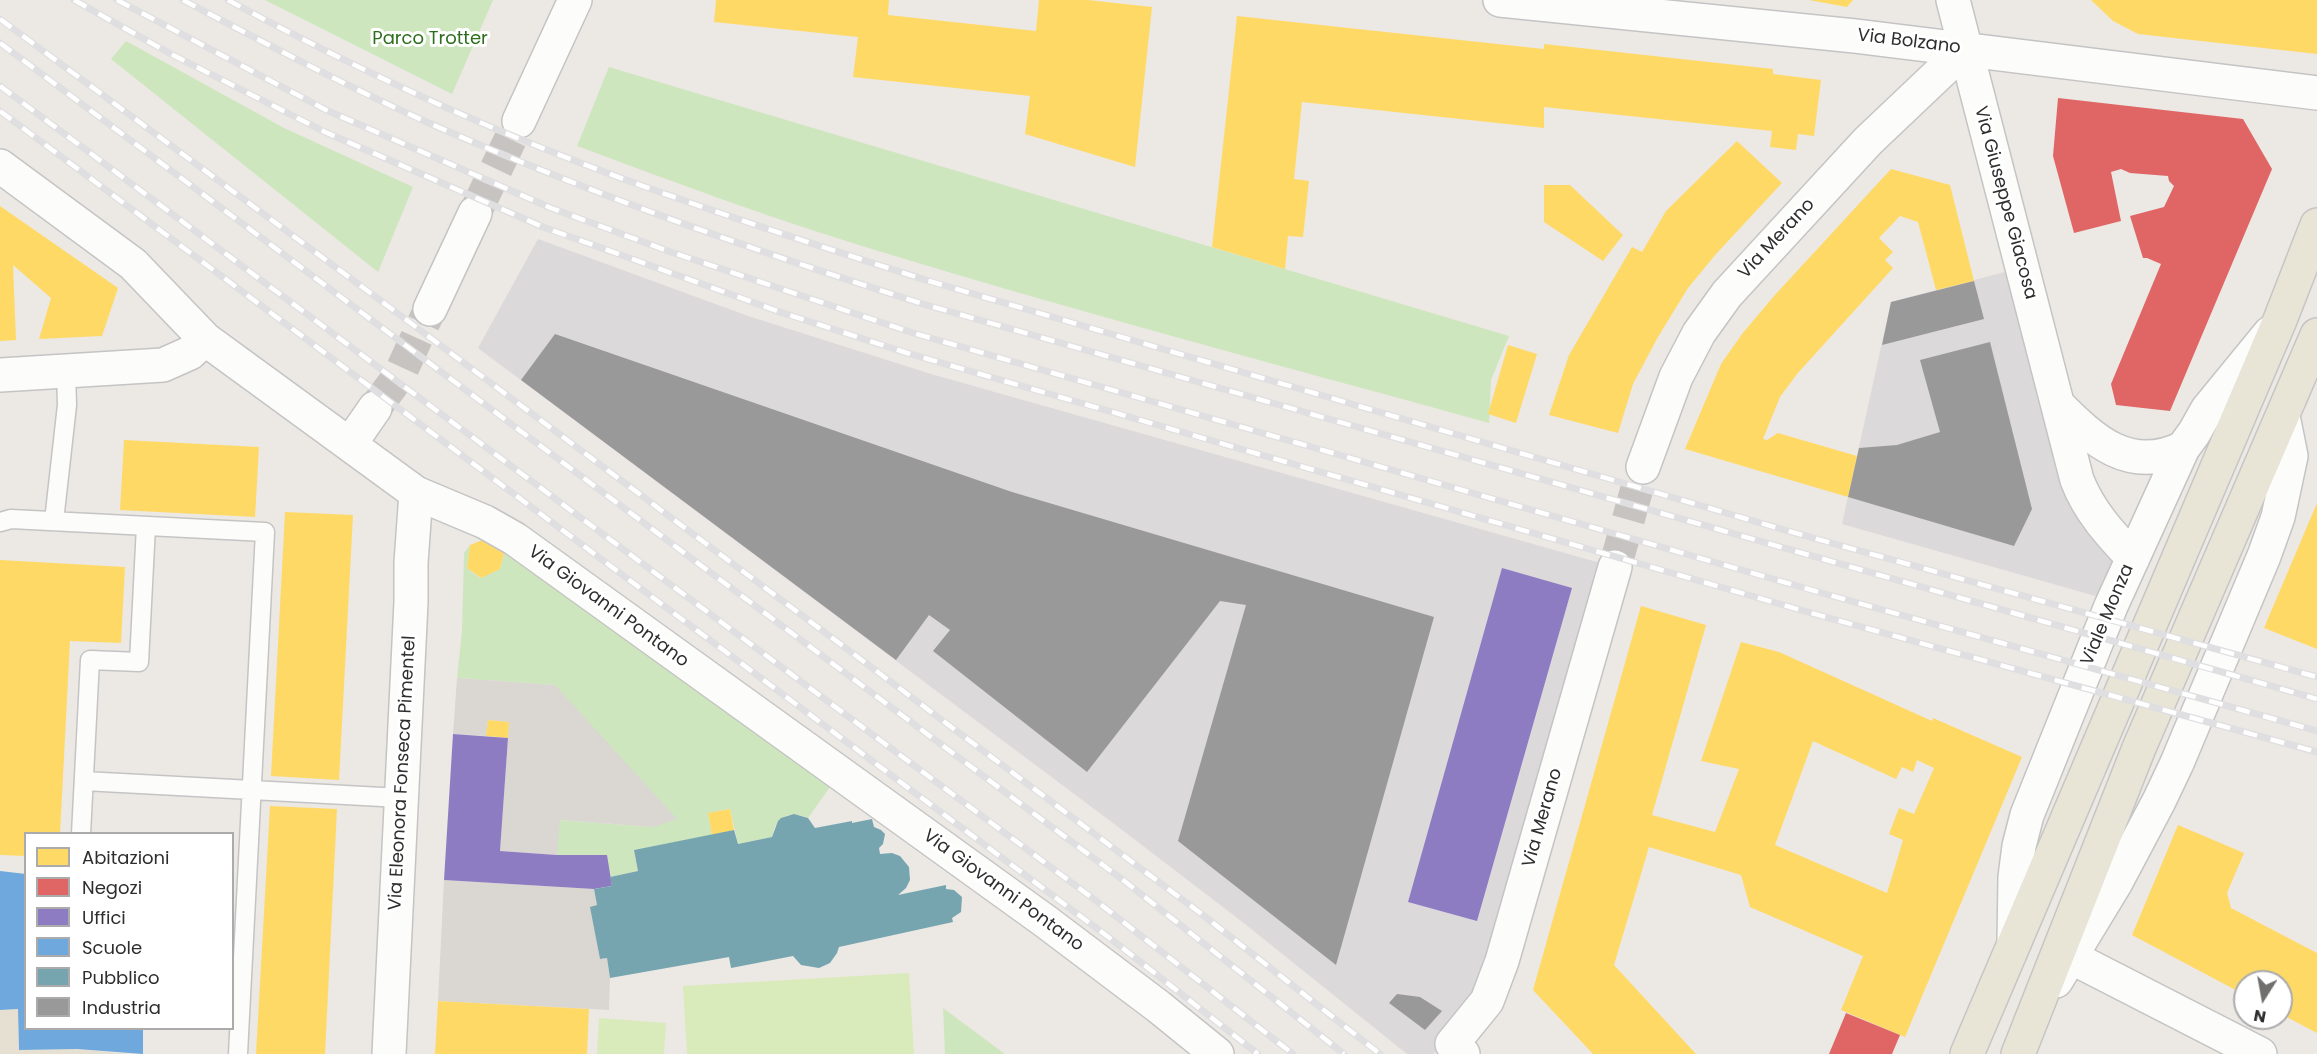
<!DOCTYPE html>
<html>
<head>
<meta charset="utf-8">
<style>
  body { margin:0 }
  #map { position:relative; width:2317px; height:1054px; overflow:hidden; background:#ece8e4; font-family:Poppins,sans-serif }
  canvas { display:block }
  .legend { position:absolute; left:24px; top:832px; width:210px; height:198px; box-sizing:border-box; background:#fff; border:2px solid #ababab; margin:0; padding:8px 10px; list-style:none; font-size:18px; color:#2e2e2e }
  .legend li { display:flex; align-items:center; gap:12px; height:30px }
  .legend b { width:30px; border:2px solid #ababab }
  .north { position:absolute; left:2233px; top:970px; width:60px; height:60px; box-sizing:border-box; background:#fff; border:2px solid #ababab; border-radius:50%; rotate:191deg; font-size:16px; font-weight:700; line-height:24px; text-align:center; color:#2e2e2e }
  .north::after { content:''; display:block; margin:auto; width:21px; height:27px; background:#706f6e; clip-path:polygon(50% 0,100% 100%,50% 72%,0 100%) }
</style>
</head>
<body>
<div id="map">
<canvas width="2317" height="1054"></canvas>
<ul class="legend">
<li><b style="height:16px;background:#ffd966"></b>Abitazioni</li>
<li><b style="height:16px;background:#e06666"></b>Negozi</li>
<li><b style="height:16px;background:#8e7cc3"></b>Uffici</li>
<li><b style="height:16px;background:#6fa8dc"></b>Scuole</li>
<li><b style="height:16px;background:#76a5af"></b>Pubblico</li>
<li><b style="height:16px;background:#999"></b>Industria</li>
</ul>
<div class="north">N</div>
</div>
<script>
const c = document.querySelector('canvas').getContext('2d');
c.lineJoin = 'round';
function paint(path, color) { c.fillStyle = color; c.fill(path, 'evenodd'); }
function trace(path, color, width, dash) { c.strokeStyle = color; c.lineWidth = width; c.lineCap = dash ? 'butt' : 'round'; c.setLineDash(dash || []); c.stroke(path); }
function label(font, color, halo, rows, align = 'center') {
  c.font = font + ' Poppins,sans-serif'; c.lineWidth = 6; c.setLineDash([]); c.textBaseline = 'middle'; c.strokeStyle = halo; c.fillStyle = color; for (const [text, x, y, turn = 0] of rows) {
    c.save(); c.translate(x, y); c.rotate((+turn || 0) * Math.PI / 180); c.textAlign = isNaN(turn) ? turn : align; if (halo) c.strokeText(text, 0, 0); c.fillText(text, 0, 0); c.restore();
  }
}
paint(new Path2D(`
  M 538,239 L 748,316 L 931,374 L 1611,566 L 1486,994 L 1434,1054 L 1407,1054 L 1245,924 L 1117,826 L 478,348 Z
  M 2031,265 L 2073,442 L 2125,539 L 2099,597 L 1842,524 L 1891,302 Z`), '#dcd9db');
paint(new Path2D(`
  M 18,1009 L 19,1050 L 77,1049 L 129,1054 L 0,1054 L 0,1010 Z`), '#e6e0d3');
paint(new Path2D(`
  M 265,0 L 493,0 L 452,94 Z
  M 126,41 L 284,128 L 413,187 L 378,272 L 111,59 Z
  M 609,67 L 1509,336 L 1491,380 L 1489,423 C 1280,365 1069,310 862,246 C 765,216 671,181 577,146 Z
  M 490,538 L 830,787 L 808,818 C 788,810 776,817 772,837 L 738,844 L 730,809 L 708,813 L 712,835 L 634,850 L 638,871 L 610,877 L 606,855 L 557,855 L 559,820 L 654,827 L 555,685 L 457,678 L 462,631 L 464,553 L 470,545 L 467,568 L 480,578 L 500,569 L 504,553 L 485,539 Z
  M 943,1008 L 1005,1054 L 945,1054 Z`), '#cee6be');
paint(new Path2D(`
  M 909,973 L 914,1054 L 687,1054 L 683,986 Z
  M 599,1018 L 666,1023 L 664,1054 L 597,1054 Z`), '#d9eabb');
paint(new Path2D(`
  M 457,678 L 555,685 L 677,819 L 654,827 L 560,820 L 557,855 L 500,851 L 509,722 L 488,720 L 486,736 L 453,734 Z
  M 444,880 L 594,889 L 597,905 L 591,907 L 600,959 L 607,958 L 610,978 L 609,1010 L 438,1001 Z`), '#dad6d2');
paint(new Path2D(`
  M 716,0 L 889,0 L 888,15 L 1036,31 L 1039,0 L 1088,0 L 1152,7 L 1135,167 L 1025,134 L 1030,96 L 853,77 L 858,37 L 714,22 Z
  M 1809,0 L 1853,0 L 1847,7 Z
  M 2091,0 L 2317,0 L 2317,54 L 2138,34 L 2113,21 Z
  M 1237,16 L 1544,49 L 1544,44 L 1773,69 L 1773,74 L 1821,80 L 1814,136 L 1798,134 L 1796,150 L 1770,147 L 1772,131 L 1544,107 L 1544,128 L 1302,102 L 1294,179 L 1309,181 L 1303,237 L 1288,236 L 1285,269 L 1212,247 Z
  M 1737,141 L 1782,183 L 1716,254 L 1688,288 L 1658,337 L 1633,384 L 1618,433 L 1549,415 L 1569,355 L 1632,247 L 1642,252 L 1666,211 Z
  M 1891,169 L 1950,185 L 1974,281 L 1936,290 L 1918,222 L 1900,216 L 1879,238 L 1893,252 L 1885,260 L 1893,268 L 1797,374 L 1780,397 L 1763,439 L 1767,440 L 1778,433 L 1857,456 L 1848,497 L 1685,449 L 1721,364 L 1742,334 L 1774,296 Z
  M 1544,185 L 1570,185 L 1623,235 L 1603,261 L 1544,222 Z
  M 0,206 L 118,288 L 102,336 L 39,339 L 51,298 L 13,265 L 16,340 L 0,341 Z
  M 1508,345 L 1537,354 L 1516,423 L 1488,414 Z
  M 124,440 L 259,447 L 255,517 L 120,510 Z
  M 2317,503 L 2317,649 L 2264,628 Z
  M 285,512 L 353,515 L 339,780 L 271,776 Z
  M 485,539 L 504,553 L 500,569 L 481,578 L 467,568 L 470,545 Z
  M 0,560 L 125,567 L 121,643 L 70,641 L 60,834 L 26,834 L 26,856 L 0,855 Z
  M 1641,606 L 1706,625 L 1652,815 L 1715,832 L 1739,769 L 1701,761 L 1741,642 L 1779,652 L 1932,721 L 1933,718 L 2022,757 L 1905,1037 L 1841,1010 L 1863,956 L 1750,907 L 1741,875 L 1649,847 L 1614,965 L 1696,1054 L 1593,1054 L 1533,990 ZM 1813,741 L 1896,779 L 1902,767 L 1913,772 L 1917,760 L 1934,768 L 1914,814 L 1899,808 L 1889,834 L 1903,840 L 1887,893 L 1775,845 Z
  M 488,720 L 509,722 L 508,738 L 486,736 Z
  M 270,806 L 337,809 L 325,1054 L 256,1054 Z
  M 730,809 L 734,830 L 712,835 L 708,813 Z
  M 2178,825 L 2244,853 L 2227,893 L 2231,908 L 2317,953 L 2317,1033 L 2281,1014 L 2281,982 L 2245,982 L 2245,995 L 2132,935 Z
  M 438,1001 L 589,1009 L 587,1054 L 435,1054 Z`), '#ffd966');
paint(new Path2D(`
  M 2058,98 L 2243,119 L 2272,169 L 2170,411 L 2116,405 L 2111,384 L 2161,264 L 2147,258 L 2143,258 L 2130,216 L 2164,207 L 2174,186 L 2169,181 L 2168,176 L 2130,173 L 2121,169 L 2111,172 L 2121,221 L 2074,233 L 2053,156 Z
  M 1846,1013 L 1900,1035 L 1892,1054 L 1829,1054 Z`), '#e06666');
paint(new Path2D(`
  M 1502,568 L 1572,588 L 1477,921 L 1408,902 Z
  M 453,734 L 508,738 L 500,851 L 557,855 L 607,855 L 612,886 L 594,889 L 444,880 Z`), '#8e7cc3');
paint(new Path2D(`
  M 0,871 L 26,874 L 26,1028 L 143,1028 L 143,1054 L 77,1049 L 19,1050 L 18,1009 L 0,1010 Z`), '#6fa8dc');
paint(new Path2D(`
  M 794,814 L 808,818 L 815,828 L 852,821 L 852,823 L 872,819 L 874,827 L 881,830 L 885,834 L 883,844 L 879,848 L 880,854 L 892,853 L 900,856 L 909,867 L 910,880 L 906,888 L 898,895 L 946,885 L 946,889 L 954,890 L 962,897 L 961,912 L 952,918 L 953,922 L 839,947 L 837,953 L 830,963 L 819,968 L 801,965 L 793,956 L 731,968 L 729,957 L 610,978 L 607,958 L 600,959 L 590,907 L 597,905 L 594,889 L 612,886 L 610,877 L 638,871 L 634,850 L 734,830 L 738,844 L 772,837 L 778,821 L 781,818 Z`), '#76a5af');
paint(new Path2D(`
  M 1974,281 L 1984,319 L 1882,345 L 1891,302 Z
  M 555,334 L 1012,492 L 1434,617 L 1336,965 L 1178,841 L 1246,605 L 1220,601 L 1087,772 L 933,651 L 950,630 L 929,615 L 896,660 L 521,380 Z
  M 1990,342 L 2032,509 L 2014,546 L 1848,497 L 1859,448 L 1897,445 L 1940,432 L 1920,360 Z
  M 1397,994 L 1420,997 L 1442,1011 L 1425,1030 L 1389,1003 Z`), '#999');
trace(new Path2D(`
  M 475,213 L 519,121
  M 375,408 L 399,376 L 430,309
  M 1615,567 L 1643,467`), '#c6c3c0', 33, [33, 16]);
const service = new Path2D(`
  M 54,521 L 67,405 L 66,371
  M 0,522 L 11,519 L 265,532 L 238,1054
  M 84,781 L 401,798
  M 81,834 L 90,660 L 139,662 L 146,526`);
const minor = new Path2D(`
  M 1500,0 L 1855,36 L 2317,93
  M 1953,0 L 2077,480 C 2089,511 2110,534 2133,558
  M 519,121 L 575,0
  M 0,166 L 133,264 L 205,339 L 416,493 L 485,522 L 515,539 L 1045,921 L 1159,1007 L 1217,1054
  M 430,309 L 475,213
  M 0,375 L 163,365 L 190,353 L 205,339
  M 2058,405 C 2094,441 2130,474 2183,448
  M 350,444 L 375,408
  M 1643,467 L 1676,377 L 1699,333 L 1727,294 L 1868,141 L 1965,49
  M 2014,943 L 2015,877 L 2019,846 L 2027,815 L 2111,606 L 2183,448 L 2194,433 L 2207,410 L 2270,333
  M 2071,957 L 2260,1054
  M 2056,981 L 2115,884 L 2159,801 L 2177,763 L 2264,556 L 2278,517 L 2291,456 L 2283,416
  M 389,1054 L 411,602 L 411,563 L 416,493
  M 1463,1054 L 1452,1044 L 1487,1001 L 1502,961 L 1615,567`);
const primary = new Path2D(`
  M 1967,1054 L 2280,320 L 2317,225
  M 2018,1054 L 2139,748 L 2317,335`);
trace(service, '#c5c4c5', 21);
trace(minor, '#c5c4c5', 36);
trace(primary, '#c6c5c4', 36);
trace(service, '#fcfcfb', 18);
trace(minor, '#fcfcfb', 33);
trace(primary, '#e8e4d6', 33);
const rail = new Path2D(`
  M 74,0 L 171,54 L 325,132 L 543,227 L 780,312 L 907,353 L 1811,613 L 2317,752
  M 117,0 L 326,110 L 551,208 L 668,251 L 913,333 L 1815,591 L 2317,731
  M 183,0 C 267,44 351,89 438,127 C 596,196 759,252 923,304 L 2317,699
  M 228,0 C 339,60 455,115 573,160 C 690,205 810,243 929,281 L 1788,531 L 2317,677
  M 0,19 L 365,289 L 1199,912 L 1380,1054
  M 0,43 L 1127,883 L 1344,1054
  M 0,86 L 1095,900 L 1293,1054
  M 0,111 L 1111,939 L 1258,1054`);
trace(rail, '#dfdfe1', 7);
trace(rail, '#fff', 4.5, [14]);
label('18px', '#2c6e1b', '#fff', [
  ["Parco Trotter",430,39]
]);
label('18px', '#2e2e2e', '#fff', [
  ["Via Bolzano",1909,42,7],
  ["Via Giuseppe Giacosa",2005,203,75],
  ["Via Merano",1777,239,-47],
  ["Via Giovanni Pontano",608,607,36],
  ["Viale Monza",2108,615,-67],
  ["Via Eleonora Fonseca Pimentel",403,773,-87],
  ["Via Merano",1543,818,-74],
  ["Via Giovanni Pontano",1003,891,36]
]);
</script>
</body>
</html>
